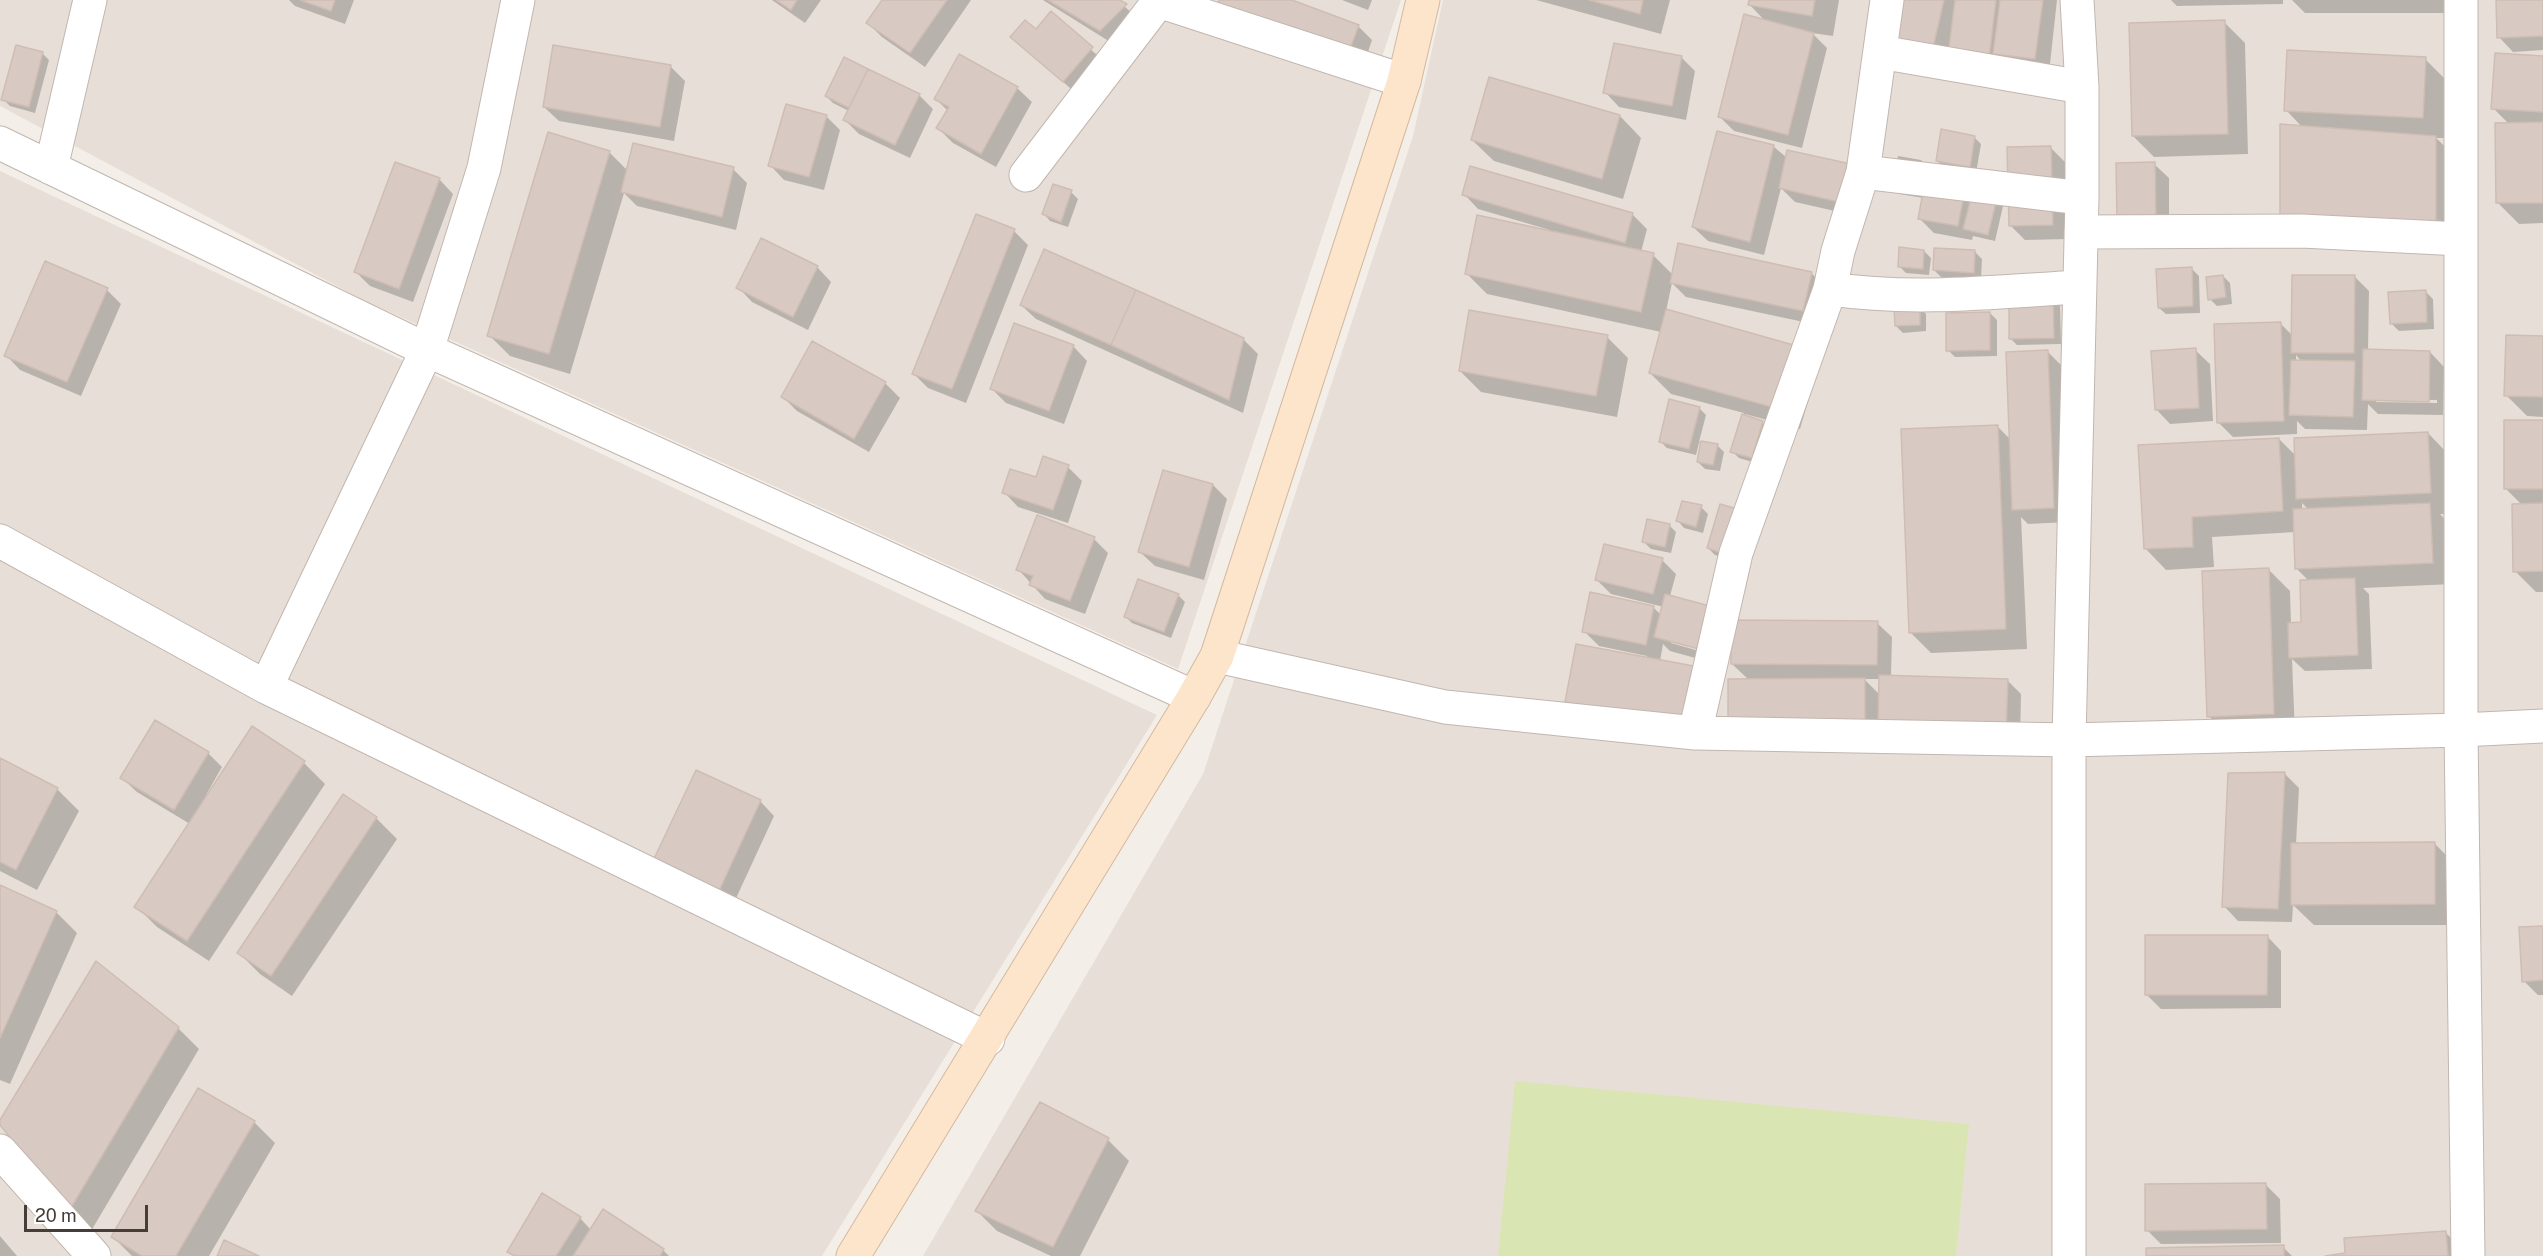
<!DOCTYPE html>
<html>
<head>
<meta charset="utf-8">
<style>
  body { margin:0 }
  #map { position:relative; width:2543px; height:1256px; overflow:hidden; background:#f4eee9; font-family:"Public Sans",sans-serif }
  canvas { display:block }
  .scale { position:absolute; left:24px; top:1205px; width:124px; height:27px; box-sizing:border-box; border:3px solid #473d38; border-top:0; padding-left:8px; font-size:18px; line-height:21px; white-space:nowrap; color:#473d38; -webkit-text-stroke:4px #fff; paint-order:stroke }
</style>
</head>
<body>
<div id="map">
<canvas width="2543" height="1256"></canvas>
<div class="scale">20 m</div>
</div>
<script>
const c = document.querySelector('canvas').getContext('2d');
c.lineJoin = 'round';
function paint(path, color) { c.fillStyle = color; c.fill(path, 'evenodd'); }
function trace(path, color, width, dash) { c.strokeStyle = color; c.lineWidth = width; c.lineCap = dash ? 'butt' : 'round'; c.setLineDash(dash || []); c.stroke(path); }
paint(new Path2D(`
  M 0,0 L 1401,0 L 1178,669 L 363,300 L 0,106 Z
  M 1443,0 L 2543,0 L 2543,1256 L 923,1256 L 1203,774 L 1413,136 Z
  M 0,171 L 1157,715 L 822,1256 L 0,1256 Z`), '#e7dfd7');
paint(new Path2D(`
  M 1515,1081 L 1969,1124 L 1956,1256 L 1498,1256 Z`), '#dae5b4');
paint(new Path2D(`
  M 289,0 L 354,0 L 345,24 L 295,6 Z
  M 772,0 L 821,0 L 805,23 Z
  M 883,0 L 971,0 L 925,67 L 882,37 L 868,23 Z
  M 1043,0 L 1117,0 L 1140,20 L 1115,45 Z
  M 1221,0 L 1287,0 L 1358,26 L 1372,40 L 1362,70 Z
  M 1342,0 L 1372,0 L 1368,10 Z
  M 1536,0 L 1670,0 L 1661,34 Z
  M 1750,0 L 1839,0 L 1833,36 L 1812,33 L 1827,48 L 1802,148 L 1734,131 L 1719,116 L 1766,22 L 1750,5 Z
  M 1902,0 L 2057,0 L 2049,73 L 1945,74 Z
  M 2171,0 L 2283,0 L 2283,4 L 2177,6 Z
  M 2292,0 L 2450,0 L 2450,13 L 2305,13 Z
  M 2497,0 L 2543,0 L 2543,50 L 2513,52 L 2499,37 Z
  M 1051,14 L 1106,63 L 1078,95 L 1012,37 L 1036,31 Z
  M 2224,22 L 2245,43 L 2248,154 L 2154,157 L 2133,136 Z
  M 42,53 L 49,60 L 35,113 L 10,106 L 3,99 Z
  M 1681,57 L 1695,71 L 1686,120 L 1619,107 L 1605,92 Z
  M 2543,58 L 2543,223 L 2519,224 L 2498,203 L 2509,124 L 2493,108 Z
  M 2425,59 L 2446,80 L 2444,138 L 2436,138 L 2457,158 L 2457,250 L 2302,127 L 2286,110 Z
  M 670,66 L 685,81 L 674,141 L 559,121 L 544,107 Z
  M 1017,88 L 1032,102 L 996,167 L 953,143 L 938,128 L 948,111 L 936,99 Z
  M 919,95 L 933,109 L 910,158 L 859,134 L 845,120 L 849,111 L 833,103 L 826,96 Z
  M 826,116 L 840,130 L 824,190 L 784,180 L 770,165 Z
  M 1620,116 L 1641,138 L 1623,199 L 1494,161 L 1472,140 Z
  M 1974,137 L 1981,144 L 1976,173 L 2007,189 L 1995,241 L 1973,236 L 1972,240 L 1934,233 L 1920,219 L 1923,198 L 1900,194 L 1893,187 L 1898,156 L 1921,160 L 1929,168 L 1948,171 L 1937,161 Z
  M 1774,147 L 1857,216 L 1795,202 L 1781,188 L 1764,255 L 1708,241 L 1693,227 Z
  M 2051,148 L 2065,162 L 2067,239 L 2025,240 L 2010,225 Z
  M 609,152 L 628,171 L 733,169 L 747,183 L 736,230 L 637,206 L 624,193 L 570,374 L 510,356 L 489,335 Z
  M 2154,164 L 2169,178 L 2169,234 L 2133,235 Z
  M 1471,168 L 1633,215 L 1647,229 L 1641,252 L 1653,255 L 1673,275 L 1811,273 L 1826,287 L 1818,325 L 1686,297 L 1672,283 L 1666,311 L 1818,368 L 1800,429 L 1745,414 L 1744,416 L 1762,422 L 1769,429 L 1759,464 L 1739,458 L 1732,451 L 1744,413 L 1671,394 L 1650,373 L 1661,332 L 1487,294 L 1466,273 L 1549,232 L 1550,230 L 1478,209 L 1464,194 Z
  M 439,179 L 453,194 L 413,302 L 370,286 L 356,272 Z
  M 1071,192 L 1078,199 L 1068,227 L 1050,221 L 1044,214 Z
  M 1014,231 L 1028,245 L 966,403 L 928,388 L 914,374 Z
  M 1924,251 L 1931,258 L 1929,275 L 1906,273 L 1899,266 Z
  M 1975,252 L 1982,259 L 1981,279 L 1941,277 L 1934,270 Z
  M 817,267 L 831,282 L 808,330 L 752,302 L 738,287 Z
  M 2192,269 L 2199,276 L 2200,313 L 2166,314 L 2159,308 Z
  M 2223,276 L 2230,283 L 2232,304 L 2217,306 L 2210,299 Z
  M 2354,276 L 2369,291 L 2368,351 L 2430,352 L 2444,367 L 2443,415 L 2378,414 L 2368,404 L 2367,430 L 2305,429 L 2297,421 L 2297,434 L 2233,437 L 2218,422 L 2281,324 L 2293,336 ZM 2296,355 L 2302,362 L 2296,362 ZM 2376,399 L 2437,400 L 2437,403 L 2376,402 Z
  M 107,290 L 121,304 L 81,396 L 20,370 L 6,355 Z
  M 2426,292 L 2433,299 L 2434,329 L 2399,331 L 2392,324 Z
  M 2010,299 L 2060,305 L 2061,344 L 2017,345 L 2010,338 Z
  M 1021,305 L 1243,339 L 1258,354 L 1243,413 L 1036,319 Z
  M 1919,307 L 1926,314 L 1926,331 L 1903,333 L 1896,326 Z
  M 1990,313 L 1997,320 L 1997,356 L 1955,357 L 1948,350 Z
  M 1607,337 L 1628,358 L 1617,417 L 1481,392 L 1460,371 Z
  M 2543,337 L 2543,417 L 2527,416 L 2506,395 Z
  M 1073,346 L 1087,361 L 1064,424 L 1006,403 L 992,389 Z
  M 2195,350 L 2210,364 L 2213,421 L 2170,424 L 2156,409 Z
  M 2048,352 L 2062,366 L 2068,522 L 2028,524 L 2021,517 L 2027,649 L 1931,653 L 1910,632 L 1997,426 L 2011,440 Z
  M 885,383 L 900,398 L 869,452 L 797,411 L 783,397 Z
  M 1699,408 L 1706,415 L 1699,442 L 1717,445 L 1724,452 L 1720,471 L 1705,469 L 1698,462 L 1702,443 L 1699,443 L 1696,455 L 1667,448 L 1660,441 Z
  M 2543,422 L 2543,592 L 2536,592 L 2515,571 L 2522,505 L 2505,488 Z
  M 2428,433 L 2449,455 L 2451,514 L 2440,514 L 2451,526 L 2453,584 L 2363,588 L 2369,594 L 2372,669 L 2305,671 L 2292,659 L 2295,735 L 2230,738 L 2209,716 L 2269,570 L 2290,591 L 2291,624 L 2303,623 L 2309,581 L 2297,569 L 2296,532 L 2212,537 L 2214,567 L 2166,570 L 2145,548 L 2279,439 L 2296,456 ZM 2302,503 L 2309,510 L 2302,510 Z
  M 1068,467 L 1082,481 L 1068,523 L 1018,507 L 1004,492 Z
  M 1213,485 L 1227,499 L 1204,580 L 1155,566 L 1140,552 Z
  M 1721,506 L 1738,562 L 1715,555 L 1708,548 Z
  M 1701,507 L 1708,514 L 1703,533 L 1684,528 L 1678,521 Z
  M 1669,525 L 1676,532 L 1671,553 L 1651,549 L 1644,542 Z
  M 1094,539 L 1108,553 L 1085,614 L 1045,599 L 1018,569 Z
  M 1662,560 L 1676,574 L 1670,596 L 1732,621 L 1877,623 L 1892,637 L 1891,677 L 2007,680 L 2021,694 L 2020,745 L 1894,741 L 1749,680 L 1732,664 L 1732,639 L 1724,666 L 1670,651 L 1663,644 L 1660,661 L 1581,716 L 1567,701 L 1647,658 L 1647,656 L 1599,646 L 1584,631 L 1653,607 L 1661,615 L 1664,607 L 1611,594 L 1596,579 ZM 1671,640 L 1718,653 L 1717,656 L 1671,643 ZM 1864,679 L 1880,679 L 1880,695 Z
  M 1178,595 L 1185,602 L 1171,638 L 1132,623 L 1125,616 Z
  M 208,753 L 222,767 L 206,795 L 208,796 L 304,763 L 325,784 L 209,961 L 157,927 L 136,906 L 190,824 L 137,792 L 122,778 Z
  M 0,759 L 57,789 L 79,811 L 37,890 L 0,871 Z
  M 2284,773 L 2299,788 L 2296,844 L 2435,844 L 2456,865 L 2456,925 L 2314,925 L 2293,905 L 2292,922 L 2238,921 L 2224,906 Z
  M 760,801 L 774,816 L 732,907 L 668,877 Z
  M 376,818 L 397,839 L 292,996 L 260,974 L 239,953 Z
  M 0,887 L 56,912 L 77,933 L 10,1084 L 0,1080 Z
  M 2543,927 L 2543,995 L 2538,995 L 2524,981 Z
  M 2267,936 L 2281,951 L 2281,1008 L 2161,1009 L 2146,994 Z
  M 178,1028 L 199,1049 L 91,1231 L 0,1123 Z
  M 254,1122 L 275,1143 L 209,1256 L 132,1256 L 113,1237 Z
  M 1108,1140 L 1129,1161 L 1080,1256 L 1051,1256 L 997,1231 L 976,1210 Z
  M 2266,1185 L 2280,1199 L 2281,1243 L 2161,1244 L 2147,1230 Z
  M 580,1218 L 591,1230 L 663,1250 L 669,1256 L 514,1256 L 509,1251 Z
  M 2445,1232 L 2460,1247 L 2460,1256 L 2326,1256 L 2347,1254 Z
  M 0,1236 L 17,1256 L 0,1256 Z
  M 2283,1247 L 2292,1256 L 2148,1256 Z`), '#0003');
const building = new Path2D(`
  M 300,0 L 335,0 L 331,11 Z
  M 776,0 L 797,0 L 791,10 Z
  M 882,0 L 947,0 L 910,53 L 866,23 Z
  M 1048,0 L 1120,0 L 1127,4 L 1100,31 Z
  M 1219,0 L 1292,0 L 1359,25 L 1347,57 L 1216,9 Z
  M 1589,0 L 1643,0 L 1640,14 Z
  M 1749,0 L 1815,0 L 1812,16 L 1748,5 Z
  M 1901,0 L 1944,0 L 1930,61 L 1890,52 Z
  M 1955,0 L 1996,0 L 1989,59 L 1948,55 Z
  M 2000,0 L 2043,0 L 2035,59 L 1993,54 Z
  M 2496,0 L 2543,0 L 2543,36 L 2497,38 Z
  M 1051,11 L 1093,47 L 1063,82 L 1010,37 L 1025,20 L 1036,29 Z
  M 1744,14 L 1814,33 L 1788,135 L 1718,117 Z
  M 2225,20 L 2228,134 L 2132,136 L 2129,23 Z
  M 1614,43 L 1682,56 L 1672,106 L 1603,93 Z
  M 16,45 L 43,52 L 29,107 L 1,100 Z
  M 553,45 L 671,65 L 660,127 L 543,107 Z
  M 2287,50 L 2426,57 L 2423,118 L 2284,111 Z
  M 2495,53 L 2543,56 L 2543,112 L 2491,109 Z
  M 959,54 L 1018,87 L 981,154 L 936,128 L 949,107 L 934,99 Z
  M 844,57 L 868,69 L 849,108 L 825,96 Z
  M 868,69 L 920,94 L 895,145 L 843,120 Z
  M 1489,77 L 1620,115 L 1602,179 L 1471,140 Z
  M 786,104 L 827,115 L 809,177 L 768,166 Z
  M 2543,122 L 2543,203 L 2496,203 L 2495,123 Z
  M 2280,124 L 2436,136 L 2436,230 L 2280,220 Z
  M 1941,129 L 1975,136 L 1970,167 L 1936,161 Z
  M 1717,131 L 1774,145 L 1750,242 L 1692,227 Z
  M 548,132 L 610,151 L 549,354 L 487,336 Z
  M 633,143 L 734,167 L 722,217 L 621,192 Z
  M 2051,146 L 2053,225 L 2009,226 L 2007,147 Z
  M 1787,150 L 1851,164 L 1843,203 L 1779,188 Z
  M 395,162 L 440,178 L 399,289 L 354,272 Z
  M 2155,162 L 2156,220 L 2117,221 L 2116,163 Z
  M 1470,166 L 1633,213 L 1625,243 L 1462,195 Z
  M 1928,166 L 1968,173 L 1958,226 L 1918,219 Z
  M 1977,175 L 2001,181 L 1988,235 L 1963,229 Z
  M 1053,184 L 1072,190 L 1061,222 L 1042,214 Z
  M 976,214 L 1015,229 L 952,389 L 912,374 Z
  M 1477,215 L 1654,253 L 1641,312 L 1465,274 Z
  M 761,238 L 818,266 L 793,317 L 736,288 Z
  M 1678,243 L 1812,272 L 1803,311 L 1670,283 Z
  M 1899,247 L 1924,250 L 1923,269 L 1898,267 Z
  M 1934,248 L 1975,250 L 1974,273 L 1933,270 Z
  M 1044,249 L 1136,290 L 1111,345 L 1020,305 Z
  M 45,261 L 108,288 L 67,382 L 4,356 Z
  M 2192,267 L 2193,306 L 2158,308 L 2156,269 Z
  M 2223,275 L 2226,297 L 2208,300 L 2206,277 Z
  M 2292,275 L 2355,275 L 2354,353 L 2291,353 Z
  M 1136,290 L 1244,338 L 1229,400 L 1111,345 Z
  M 2426,290 L 2427,322 L 2390,324 L 2388,292 Z
  M 2053,296 L 2054,338 L 2009,339 L 2009,298 Z
  M 1920,306 L 1920,325 L 1895,326 L 1894,307 Z
  M 1666,309 L 1797,346 L 1779,409 L 1649,373 Z
  M 1469,310 L 1608,335 L 1596,396 L 1459,371 Z
  M 1990,312 L 1990,350 L 1946,351 L 1946,313 Z
  M 2281,322 L 2284,421 L 2217,423 L 2214,324 Z
  M 1014,323 L 1074,345 L 1049,411 L 990,389 Z
  M 2506,335 L 2543,336 L 2543,397 L 2504,396 Z
  M 812,341 L 886,382 L 854,439 L 781,397 Z
  M 2196,348 L 2199,408 L 2155,410 L 2151,351 Z
  M 2363,349 L 2430,351 L 2429,402 L 2362,400 Z
  M 2048,350 L 2054,508 L 2012,510 L 2006,352 Z
  M 2291,360 L 2355,361 L 2353,417 L 2289,415 Z
  M 1669,399 L 1700,407 L 1689,449 L 1659,442 Z
  M 1742,414 L 1763,421 L 1752,458 L 1730,452 Z
  M 2504,420 L 2543,420 L 2543,489 L 2504,489 Z
  M 1998,425 L 2006,629 L 1909,633 L 1901,429 Z
  M 2428,432 L 2431,493 L 2296,499 L 2294,438 Z
  M 2279,438 L 2283,511 L 2192,517 L 2193,547 L 2144,549 L 2138,445 Z
  M 1701,441 L 1718,444 L 1713,465 L 1697,462 Z
  M 1043,456 L 1069,465 L 1053,510 L 1002,493 L 1010,469 L 1036,477 Z
  M 1163,470 L 1213,484 L 1189,567 L 1138,552 Z
  M 1682,501 L 1702,505 L 1696,527 L 1676,521 Z
  M 2430,503 L 2433,563 L 2295,569 L 2293,509 Z
  M 2543,503 L 2543,571 L 2513,572 L 2512,504 Z
  M 1720,504 L 1744,511 L 1731,556 L 1707,548 Z
  M 1037,515 L 1095,537 L 1070,601 L 1029,585 L 1033,576 L 1016,570 Z
  M 1647,519 L 1670,524 L 1665,547 L 1642,542 Z
  M 1604,544 L 1663,558 L 1653,594 L 1595,580 Z
  M 2269,568 L 2274,714 L 2207,717 L 2202,571 Z
  M 2355,578 L 2358,655 L 2289,658 L 2288,623 L 2301,622 L 2300,580 Z
  M 1138,579 L 1179,594 L 1164,632 L 1124,617 Z
  M 1590,592 L 1654,606 L 1646,645 L 1582,632 Z
  M 1665,594 L 1721,609 L 1710,652 L 1654,637 Z
  M 1731,620 L 1878,621 L 1877,665 L 1731,664 Z
  M 1576,644 L 1699,667 L 1689,725 L 1565,702 Z
  M 1879,675 L 2008,679 L 2006,731 L 1878,728 Z
  M 1865,678 L 1865,724 L 1728,725 L 1728,679 Z
  M 155,720 L 209,752 L 174,810 L 120,778 Z
  M 252,726 L 305,761 L 187,941 L 134,907 Z
  M 0,758 L 58,788 L 16,870 L 0,862 Z
  M 696,770 L 761,800 L 718,893 L 652,863 Z
  M 2285,772 L 2278,909 L 2222,907 L 2228,773 Z
  M 343,794 L 377,817 L 271,976 L 237,953 Z
  M 2435,842 L 2435,904 L 2291,905 L 2291,843 Z
  M 0,885 L 57,911 L 0,1038 Z
  M 2543,926 L 2543,980 L 2522,982 L 2519,927 Z
  M 2145,935 L 2268,935 L 2267,995 L 2145,995 Z
  M 96,961 L 179,1027 L 69,1211 L 0,1125 L 0,1120 Z
  M 198,1088 L 255,1121 L 176,1256 L 142,1256 L 111,1237 Z
  M 1040,1102 L 1109,1138 L 1053,1247 L 975,1211 Z
  M 2266,1183 L 2267,1229 L 2145,1231 L 2145,1184 Z
  M 542,1193 L 581,1217 L 556,1256 L 515,1256 L 507,1252 Z
  M 603,1209 L 664,1249 L 660,1256 L 573,1256 Z
  M 2446,1231 L 2448,1256 L 2325,1256 L 2345,1253 L 2344,1238 Z
  M 224,1240 L 259,1256 L 217,1256 Z
  M 2284,1245 L 2284,1256 L 2146,1256 L 2146,1248 Z`);
paint(building, '#d8cac2');
trace(building, '#cfbdb3', 1.5);
const street = new Path2D(`
  M 1156,0 L 1404,81
  M 2461,0 L 2461,730 L 2468,1256
  M 1880,52 L 2082,87
  M 0,143 L 427,350 L 1194,697
  M 51,168 L 90,0
  M 1863,172 L 2082,198
  M 1026,175 L 1159,1
  M 2081,232 L 2302,231 L 2461,239
  M 1830,289 C 1914,301 1994,292 2079,287
  M 0,541 L 266,687 L 988,1039
  M 1217,656 L 1445,707 L 1695,733 L 2069,740 L 2461,730 L 2543,726
  M 266,687 L 427,350 L 484,168 L 518,0
  M 1695,733 L 1736,553 L 1830,289 L 1838,251 L 1863,172 L 1887,0
  M 0,1151 L 94,1256
  M 2069,1256 L 2069,740 L 2082,198 L 2082,87 L 2077,0`);
const secondary = new Path2D(`
  M 853,1256 L 1194,697 L 1217,656 L 1404,81 L 1423,0`);
trace(street, '#c2b6af', 35);
trace(secondary, '#d4b99e', 35);
trace(street, '#fff', 33);
trace(secondary, '#fce5cb', 33);
</script>
</body>
</html>
